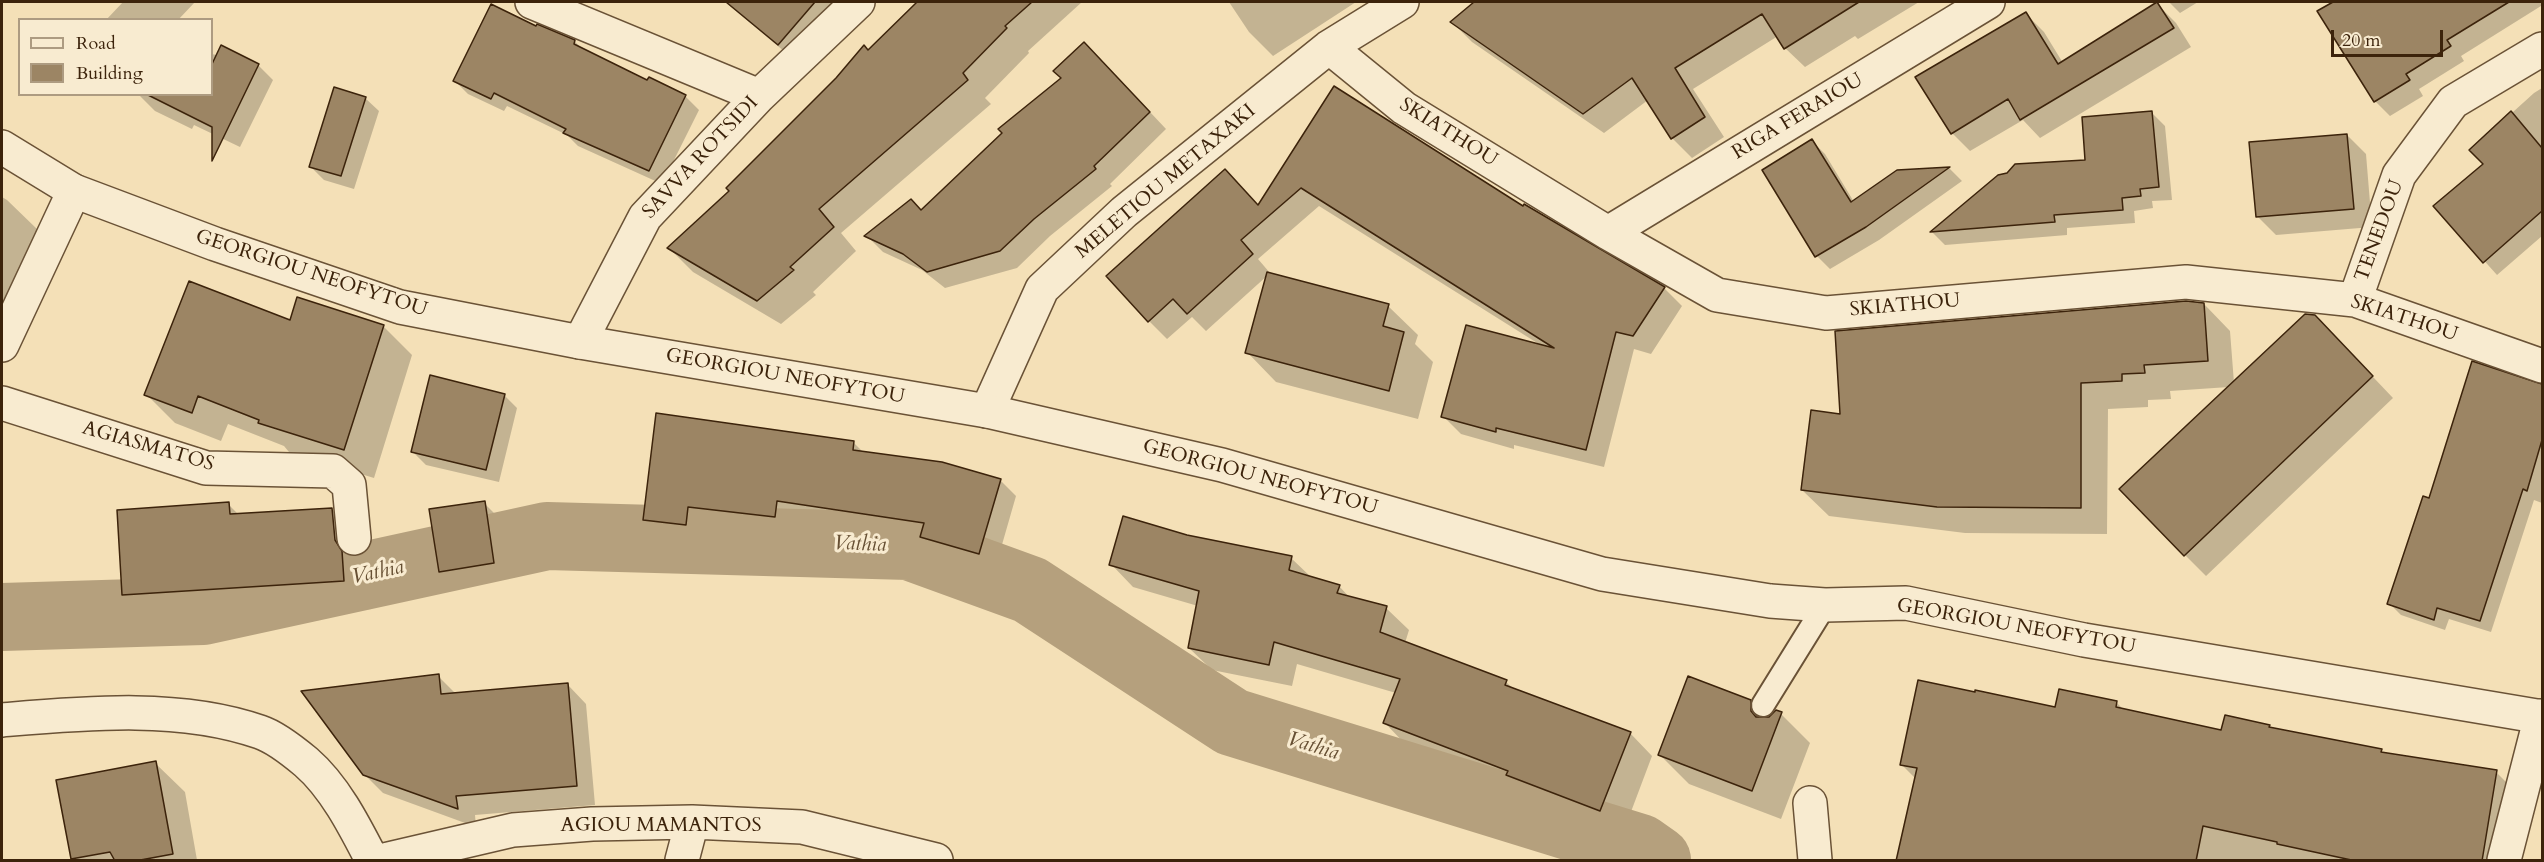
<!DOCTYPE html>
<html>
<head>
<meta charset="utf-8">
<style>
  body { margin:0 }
  #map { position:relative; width:2544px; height:862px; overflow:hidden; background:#f4e0b7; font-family:Cardo,serif }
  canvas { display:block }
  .frame { position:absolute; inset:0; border:3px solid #3c230b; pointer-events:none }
  .legend { position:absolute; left:18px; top:18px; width:195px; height:78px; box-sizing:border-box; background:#f8ebd0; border:2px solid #ad9b81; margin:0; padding:8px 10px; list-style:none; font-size:18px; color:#3c230b }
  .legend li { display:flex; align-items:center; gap:12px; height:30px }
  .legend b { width:30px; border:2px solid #ad9b81 }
  .scale { position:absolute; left:2331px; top:30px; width:112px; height:27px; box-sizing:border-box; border:3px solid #3c230b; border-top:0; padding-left:8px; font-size:18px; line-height:21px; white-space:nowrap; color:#3c230b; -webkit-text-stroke:4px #f8ebd0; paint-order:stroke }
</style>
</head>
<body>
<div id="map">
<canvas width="2544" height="862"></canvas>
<div class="frame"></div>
<ul class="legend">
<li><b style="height:8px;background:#f8ebd0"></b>Road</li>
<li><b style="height:16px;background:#9c8564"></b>Building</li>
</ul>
<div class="scale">20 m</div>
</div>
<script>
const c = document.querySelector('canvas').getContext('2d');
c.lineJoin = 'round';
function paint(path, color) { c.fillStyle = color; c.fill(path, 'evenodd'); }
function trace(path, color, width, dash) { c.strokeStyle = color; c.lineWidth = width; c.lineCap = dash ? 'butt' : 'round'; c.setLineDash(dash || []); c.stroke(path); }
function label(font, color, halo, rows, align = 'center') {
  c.font = font + ' Cardo,serif'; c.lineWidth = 6; c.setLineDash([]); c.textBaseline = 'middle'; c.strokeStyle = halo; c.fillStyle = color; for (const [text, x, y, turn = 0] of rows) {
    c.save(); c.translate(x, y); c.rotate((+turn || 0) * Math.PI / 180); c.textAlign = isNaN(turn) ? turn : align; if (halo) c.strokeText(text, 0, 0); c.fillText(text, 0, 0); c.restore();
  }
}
paint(new Path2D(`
  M 123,2 L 195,2 L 178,20 L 106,20 Z
  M 725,2 L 847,2 L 797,62 Z
  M 919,2 L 1082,2 L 1028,51 L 1029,53 L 985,98 L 991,104 L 841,233 L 856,251 L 813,292 L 816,295 L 781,324 L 693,272 L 669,248 L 731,192 Z
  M 1229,2 L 1356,2 L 1273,56 L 1249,32 Z
  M 1476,2 L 1919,2 L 1858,39 L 1855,36 L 1805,67 L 1785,48 L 1778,36 L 1693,89 L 1724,137 L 1692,158 L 1672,138 L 1648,100 L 1604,133 L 1472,42 L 1452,22 Z
  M 2169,2 L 2198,2 L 2180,13 Z
  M 2336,2 L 2542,2 L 2542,7 L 2541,6 L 2461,56 L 2464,61 L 2419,89 L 2423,96 L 2390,116 L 2375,101 L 2319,12 Z
  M 2157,4 L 2176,23 L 2191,47 L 2040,138 L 2023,120 L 1970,151 L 1952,133 L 2026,14 L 2044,32 L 2063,63 Z
  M 538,26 L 575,42 L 584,50 L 648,82 L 649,79 L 686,97 L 699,110 L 662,184 L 578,146 L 567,135 L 507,106 L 504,111 L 468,94 L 455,81 Z
  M 212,54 L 258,65 L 273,80 L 240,147 L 194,125 L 192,129 L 155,111 L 140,96 L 212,94 Z
  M 1101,60 L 1166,129 L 1110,184 L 1112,186 L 1050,236 L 1017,268 L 945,288 L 922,270 L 883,252 L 867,236 L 921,212 Z
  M 1334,88 L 1523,208 L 1664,288 L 1682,306 L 1651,354 L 1634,349 L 1604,467 L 1514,445 L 1514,449 L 1461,434 L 1443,416 L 1542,346 L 1319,206 L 1258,259 L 1270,273 L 1388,306 L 1418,335 L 1415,344 L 1433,362 L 1418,419 L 1276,382 L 1247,352 L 1268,275 L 1206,331 L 1192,317 L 1167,339 L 1149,321 L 1259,206 Z
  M 2542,88 L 2542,236 L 2497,275 L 2436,207 L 2485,164 L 2471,150 L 2534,93 Z
  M 365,98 L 379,111 L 354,189 L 324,180 L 311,167 Z
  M 2152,113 L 2165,126 L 2172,200 L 2152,201 L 2153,208 L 2134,211 L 2135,223 L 2067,228 L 2067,235 L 1945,245 L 1932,232 L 1999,177 L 2087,161 Z
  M 2347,135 L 2366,154 L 2372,227 L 2276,235 L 2257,216 Z
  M 1812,141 L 1825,154 L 1854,202 L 1897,171 L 1949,168 L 1962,181 L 1879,240 L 1830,269 L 1817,256 L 1764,171 Z
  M 2,197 L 7,200 L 37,229 L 42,266 L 2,337 Z
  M 2204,304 L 2230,331 L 2234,383 L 2336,338 L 2393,398 L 2206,576 L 2185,555 L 2229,387 L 2170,391 L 2171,399 L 2148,400 L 2148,407 L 2108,409 L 2107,534 L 1965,533 L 1829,516 L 1802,490 L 1842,415 Z
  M 291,322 L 383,326 L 412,355 L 374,478 L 289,452 L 284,446 L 228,424 L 221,441 L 175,423 L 146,394 Z
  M 2536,385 L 2542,386 L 2542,503 L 2534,500 L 2491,632 L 2449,619 L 2445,630 L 2401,615 L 2389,603 L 2430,500 Z
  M 504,395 L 517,408 L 499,482 L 426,465 L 413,452 Z
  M 854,443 L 864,453 L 1000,480 L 1016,496 L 995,569 L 938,553 L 921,536 L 873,530 L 869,526 L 793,516 L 791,533 L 704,522 L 701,541 L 660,535 L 644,519 Z
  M 484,503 L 497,516 L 507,576 L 453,585 L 440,571 Z
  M 228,504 L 239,515 L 332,509 L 361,538 L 364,571 L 370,582 L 372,609 L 153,624 L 123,594 Z
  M 1187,536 L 1291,558 L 1312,578 L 1339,586 L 1351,599 L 1386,608 L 1409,630 L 1405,643 L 1506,682 L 1516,691 L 1630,733 L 1652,756 L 1623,833 L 1531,797 L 1523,789 L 1407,746 L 1385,723 L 1396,693 L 1297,664 L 1292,686 L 1212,670 L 1189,648 L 1198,606 L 1133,587 L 1111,564 Z
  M 438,676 L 456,694 L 568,685 L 586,704 L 595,805 L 475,815 L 476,827 L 383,793 L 364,774 Z
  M 1750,702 L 1767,719 L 1781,714 L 1810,743 L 1781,819 L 1689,784 L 1660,755 Z
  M 2117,703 L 2124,710 L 2223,732 L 2269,726 L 2272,729 L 2381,751 L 2385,754 L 2496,772 L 2512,788 L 2489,860 L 1898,860 L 1916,779 L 1901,764 L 2056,709 Z
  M 155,763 L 185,792 L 197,860 L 74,860 L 72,858 Z`), '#0003');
trace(new Path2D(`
  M 2,617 L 203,611 L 547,536 L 909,546 L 1030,590 L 1232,722 L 1640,848 L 1657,860`), '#b5a07d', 68);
const building = new Path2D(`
  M 726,2 L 815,2 L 778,45 Z
  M 917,2 L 1032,2 L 1005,26 L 1007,28 L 963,73 L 968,80 L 819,209 L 834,227 L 790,267 L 794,270 L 757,301 L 667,248 L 729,191 L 726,188 L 836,78 L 864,45 L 868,50 Z
  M 1474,2 L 1859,2 L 1784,49 L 1762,14 L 1675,68 L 1705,117 L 1671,139 L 1632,78 L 1583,114 L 1450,22 Z
  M 2157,2 L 2174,28 L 2020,120 L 2008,99 L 1951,134 L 1915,77 L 2026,12 L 2058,64 Z
  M 2333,2 L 2509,2 L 2447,40 L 2451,46 L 2406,74 L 2410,80 L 2374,102 L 2317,11 Z
  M 491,4 L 536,26 L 537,24 L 575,40 L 574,44 L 647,80 L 649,77 L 686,95 L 649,171 L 563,133 L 566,129 L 494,93 L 491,99 L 453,81 Z
  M 1084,42 L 1150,112 L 1094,166 L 1096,169 L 1034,219 L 1000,251 L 927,272 L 903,254 L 864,236 L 911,199 L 921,210 L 1002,133 L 998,129 L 1061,78 L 1053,71 Z
  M 221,45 L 259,64 L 212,161 L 212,127 L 146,94 L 212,94 L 212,64 Z
  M 1334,86 L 1523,206 L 1524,204 L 1665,287 L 1633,336 L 1616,332 L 1586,450 L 1496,428 L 1496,432 L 1441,417 L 1466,325 L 1554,348 L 1301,188 L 1241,240 L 1253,254 L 1187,314 L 1173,299 L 1148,322 L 1106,276 L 1225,169 L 1258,205 Z
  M 334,87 L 366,97 L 341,176 L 309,167 Z
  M 2152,111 L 2159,187 L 2140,189 L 2141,196 L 2122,198 L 2123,210 L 2054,215 L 2055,222 L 1930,232 L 1998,175 L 2007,173 L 2015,164 L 2085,160 L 2082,117 Z
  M 2511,111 L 2542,148 L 2542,211 L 2483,263 L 2433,206 L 2483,164 L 2469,150 Z
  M 2347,134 L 2354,209 L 2256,217 L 2249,142 Z
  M 1812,139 L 1851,202 L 1897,170 L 1950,167 L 1866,227 L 1815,257 L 1762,170 Z
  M 1267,272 L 1389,304 L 1383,326 L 1404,332 L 1389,391 L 1245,353 Z
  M 189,281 L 290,320 L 297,297 L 384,325 L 344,450 L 258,423 L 259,420 L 198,396 L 192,413 L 144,395 Z
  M 2186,301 L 2204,303 L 2208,361 L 2144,365 L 2145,373 L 2122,374 L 2122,381 L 2081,383 L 2081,508 L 1937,507 L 1801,490 L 1811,410 L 1840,414 L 1835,331 Z
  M 2305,314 L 2315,315 L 2373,376 L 2184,556 L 2119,489 Z
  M 2472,361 L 2542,384 L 2542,440 L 2527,491 L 2523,489 L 2480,621 L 2437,608 L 2434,620 L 2387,604 L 2423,496 L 2429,498 Z
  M 430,375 L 505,394 L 486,470 L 411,452 Z
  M 656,413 L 854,441 L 853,450 L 942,462 L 1001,479 L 979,554 L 920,537 L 924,523 L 777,501 L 775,517 L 688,507 L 686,525 L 643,520 Z
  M 485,501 L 494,563 L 439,572 L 429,509 Z
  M 229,502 L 230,514 L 332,508 L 335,540 L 342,551 L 344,581 L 122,595 L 117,510 Z
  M 1123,516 L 1187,535 L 1292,556 L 1289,570 L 1340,585 L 1337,593 L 1387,606 L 1380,632 L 1507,680 L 1505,685 L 1631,732 L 1600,811 L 1506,775 L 1508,771 L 1383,723 L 1400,679 L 1274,642 L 1269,665 L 1188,648 L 1199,591 L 1109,565 Z
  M 439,674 L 441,694 L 568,683 L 577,786 L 456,796 L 458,809 L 363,775 L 301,691 Z
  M 1688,676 L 1751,700 L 1751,711 L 1756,717 L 1769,717 L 1776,710 L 1782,712 L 1752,791 L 1658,755 Z
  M 1918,680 L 1975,692 L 1975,690 L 2055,707 L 2059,689 L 2117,701 L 2116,707 L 2221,730 L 2225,715 L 2270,725 L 2269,727 L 2382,749 L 2381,752 L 2497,770 L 2482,861 L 2356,861 L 2277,844 L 2277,842 L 2203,826 L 2196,861 L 1896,861 L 1917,768 L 1900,765 Z
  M 156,761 L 173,854 L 135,861 L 115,861 L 110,852 L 71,859 L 56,780 Z`);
paint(building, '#9c8564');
trace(building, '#3c230b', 1.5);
const service = new Path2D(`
  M 1763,705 L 1825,605`);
const minor = new Path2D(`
  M 532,2 L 759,96
  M 1329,47 L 1404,108 L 1608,233 L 1717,295 L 1826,313 L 2186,282 L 2355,300 L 2542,366
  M 1608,233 L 1988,2
  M 2355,300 L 2399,175 L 2453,102 L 2542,49
  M 580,342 L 645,217 L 759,96 L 858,2
  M 2,345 L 74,191
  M 2,403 L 206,468 L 333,471 L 349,485 L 354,538
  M 987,411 L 1042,289 L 1124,212 L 1329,47 L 1402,2
  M 2,720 C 85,713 180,704 260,732 C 275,737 294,752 306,762 C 335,787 355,827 372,860
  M 1810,803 L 1815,860
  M 384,860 L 513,830 L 592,824 L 692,822 L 802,827 L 936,860
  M 682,860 L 692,822
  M 2504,860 L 2541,716`);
const tertiary = new Path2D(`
  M 2,147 L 74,191 L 215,244 L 400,307 L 580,342 L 987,411 L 1222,465 L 1602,574 L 1770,601 L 1825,605 L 1906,603 L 2084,640 L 2542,717`);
trace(service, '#6a5236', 26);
trace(minor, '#6a5236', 36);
trace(tertiary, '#6a5236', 36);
trace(service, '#f8ebd0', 22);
trace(minor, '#f8ebd0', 33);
trace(tertiary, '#f8ebd0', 33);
label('20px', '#3c230b', '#f8ebd0', [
  ["RIGA FERAIOU",1798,117,-31],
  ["SKIATHOU",1448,133,32],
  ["SAVVA ROTSIDI",701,158,-47],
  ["MELETIOU METAXAKI",1166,182,-40],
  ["TENEDOU",2380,231,-70],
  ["GEORGIOU NEOFYTOU",311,274,18],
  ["SKIATHOU",1905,306,-5],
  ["SKIATHOU",2404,319,18],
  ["GEORGIOU NEOFYTOU",785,377,10],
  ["AGIASMATOS",148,447,16],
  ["GEORGIOU NEOFYTOU",1260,478,15],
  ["GEORGIOU NEOFYTOU",2016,627,10],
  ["AGIOU MAMANTOS",661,826]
]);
label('italic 21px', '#664f33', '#f8ebd0', [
  ["Vathia",860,545,2],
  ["Vathia",378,573,-12],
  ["Vathia",1313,747,17]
]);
</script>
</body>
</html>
